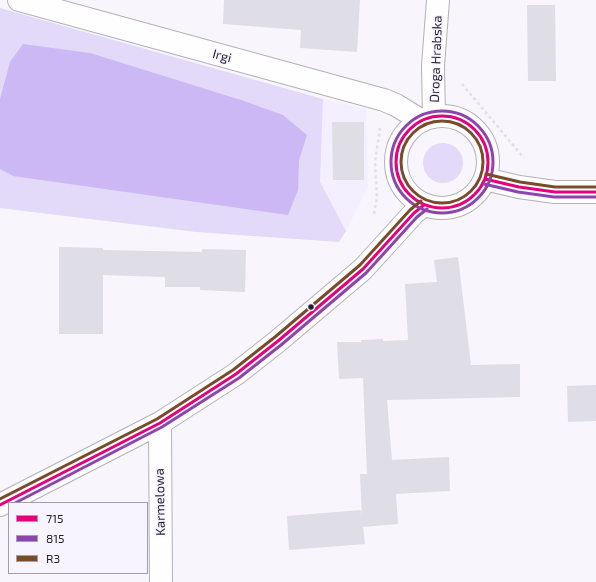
<!DOCTYPE html>
<html>
<head>
<meta charset="utf-8">
<style>
  body { margin:0 }
  #map { position:relative; width:596px; height:582px; overflow:hidden; background:#f8f6fc; font-family:"Exo 2",sans-serif }
  canvas { display:block }
  .legend { position:absolute; left:8px; top:502px; width:140px; height:72px; box-sizing:border-box; background:#f7f3ff; border:1px solid #a19ea9; margin:0; padding:5px 7px; list-style:none; font-size:12px; color:#211e28 }
  .legend li { display:flex; align-items:center; gap:8px; height:20px }
  .legend b { width:20px; border:1px solid #a19ea9 }
</style>
</head>
<body>
<div id="map">
<canvas width="596" height="582"></canvas>
<ul class="legend">
<li><b style="height:5px;background:#e5007d"></b>715</li>
<li><b style="height:5px;background:#8e44ad"></b>815</li>
<li><b style="height:5px;background:#7a4b2a"></b>R3</li>
</ul>
</div>
<script>
const c = document.querySelector('canvas').getContext('2d');
c.lineJoin = 'round';
function paint(path, color) { c.fillStyle = color; c.fill(path, 'evenodd'); }
function trace(path, color, width, dash) { c.strokeStyle = color; c.lineWidth = width; c.lineCap = dash ? 'butt' : 'round'; c.setLineDash(dash || []); c.stroke(path); }
function label(font, color, halo, rows, align = 'center') {
  c.font = font + ' "Exo 2",sans-serif'; c.lineWidth = 3; c.setLineDash([]); c.textBaseline = 'middle'; c.strokeStyle = halo; c.fillStyle = color; for (const [text, x, y, turn = 0] of rows) {
    c.save(); c.translate(x, y); c.rotate((+turn || 0) * Math.PI / 180); c.textAlign = isNaN(turn) ? turn : align; if (halo) c.strokeText(text, 0, 0); c.fillText(text, 0, 0); c.restore();
  }
}
paint(new Path2D(`
  M 323,99 L 366,109 L 368,187 L 346,231 L 320,182 Z`), '#f4effe');
paint(new Path2D(`
  M 0,8 L 323,99 L 320,182 L 346,231 L 339,242 L 196,232 L 0,208 Z
  M423 163a20 20 0 1 1 40 0a20 20 0 1 1-40 0Z`), '#e3d9f9');
paint(new Path2D(`
  M 23,44 L 90,53 L 241,100 L 283,115 L 307,135 L 299,160 L 298,190 L 288,215 L 13,176 L 0,169 L 0,99 L 10,62 Z`), '#cdb8f6');
paint(new Path2D(`
  M 224,0 L 360,0 L 357,52 L 300,48 L 301,30 L 223,24 Z
  M 527,5 L 555,5 L 556,81 L 528,81 Z
  M 332,122 L 364,122 L 364,180 L 333,180 Z
  M 59,247 L 103,248 L 103,250 L 202,252 L 202,249 L 246,250 L 245,292 L 200,290 L 200,287 L 165,287 L 165,277 L 103,275 L 103,334 L 59,334 Z
  M 458,257 L 471,365 L 520,364 L 520,397 L 387,400 L 392,460 L 449,457 L 450,491 L 396,494 L 398,524 L 363,527 L 365,544 L 289,550 L 287,516 L 362,510 L 362,519 L 360,474 L 367,474 L 363,378 L 339,379 L 337,342 L 361,342 L 361,340 L 383,339 L 383,341 L 408,340 L 405,284 L 437,282 L 434,260 Z
  M 596,385 L 596,421 L 568,422 L 567,386 Z`), '#dfdde5');
const minor = new Path2D(`
  M 19,0 L 384,100 L 396,105 L 422,121
  M396 162a46 46 0 1 1 92 0a46 46 0 1 1-92 0Z
  M 434,117 L 433,66 L 438,0
  M 485,179 L 519,187 L 555,192 L 596,192
  M 160,423 L 161,582
  M 0,505 L 160,423 L 236,374 L 278,341 L 363,269 L 414,213 L 424,205`);
trace(minor, '#b3b1b8', 24);
trace(new Path2D(`
  M 462,84 L 524,158
  M 374,214 L 377,198 L 375,162 L 380,128`), '#e1e0e2', 2.5, [3, 3]);
trace(minor, '#fefeff', 22);
trace(new Path2D(`
  M396 162a46 46 0 1 1 92 0a46 46 0 1 1-92 0Z
  M 485,179 L 519,187 L 555,192 L 596,192
  M 0,505 L 160,423 L 236,374 L 278,341 L 363,269 L 414,213 L 424,205`), '#e5007d', 3);
trace(new Path2D(`
  M391 162a51 51 0 1 1 102 0a51 51 0 1 1-102 0Z
  M 484,184 L 518,192 L 554,197 L 596,197
  M 15,503 L 162,427 L 239,378 L 281,345 L 366,273 L 417,217 L 427,209`), '#8e44ad', 3);
trace(new Path2D(`
  M401 162a41 41 0 1 1 82 0a41 41 0 1 1-82 0Z
  M 486,174 L 520,182 L 555,187 L 596,187
  M 0,499 L 157,419 L 233,370 L 275,337 L 360,265 L 410,210 L 421,201`), '#7a4b2a', 3);
for (const [x, y, r, color] of [
  [311,307,3.5,"#211e28"]
]) { const dot = new Path2D(); dot.arc(x, y, r, 0, 2 * Math.PI); c.fillStyle = color; c.fill(dot); trace(dot, '#f7f3ff', 1.5); }
label('13px', '#211e28', '#f7f3ff', [
  ["Irgi",222,56,15],
  ["Droga Hrabska",436,59,-88],
  ["Karmelowa",160,502,-91]
]);
</script>
</body>
</html>
